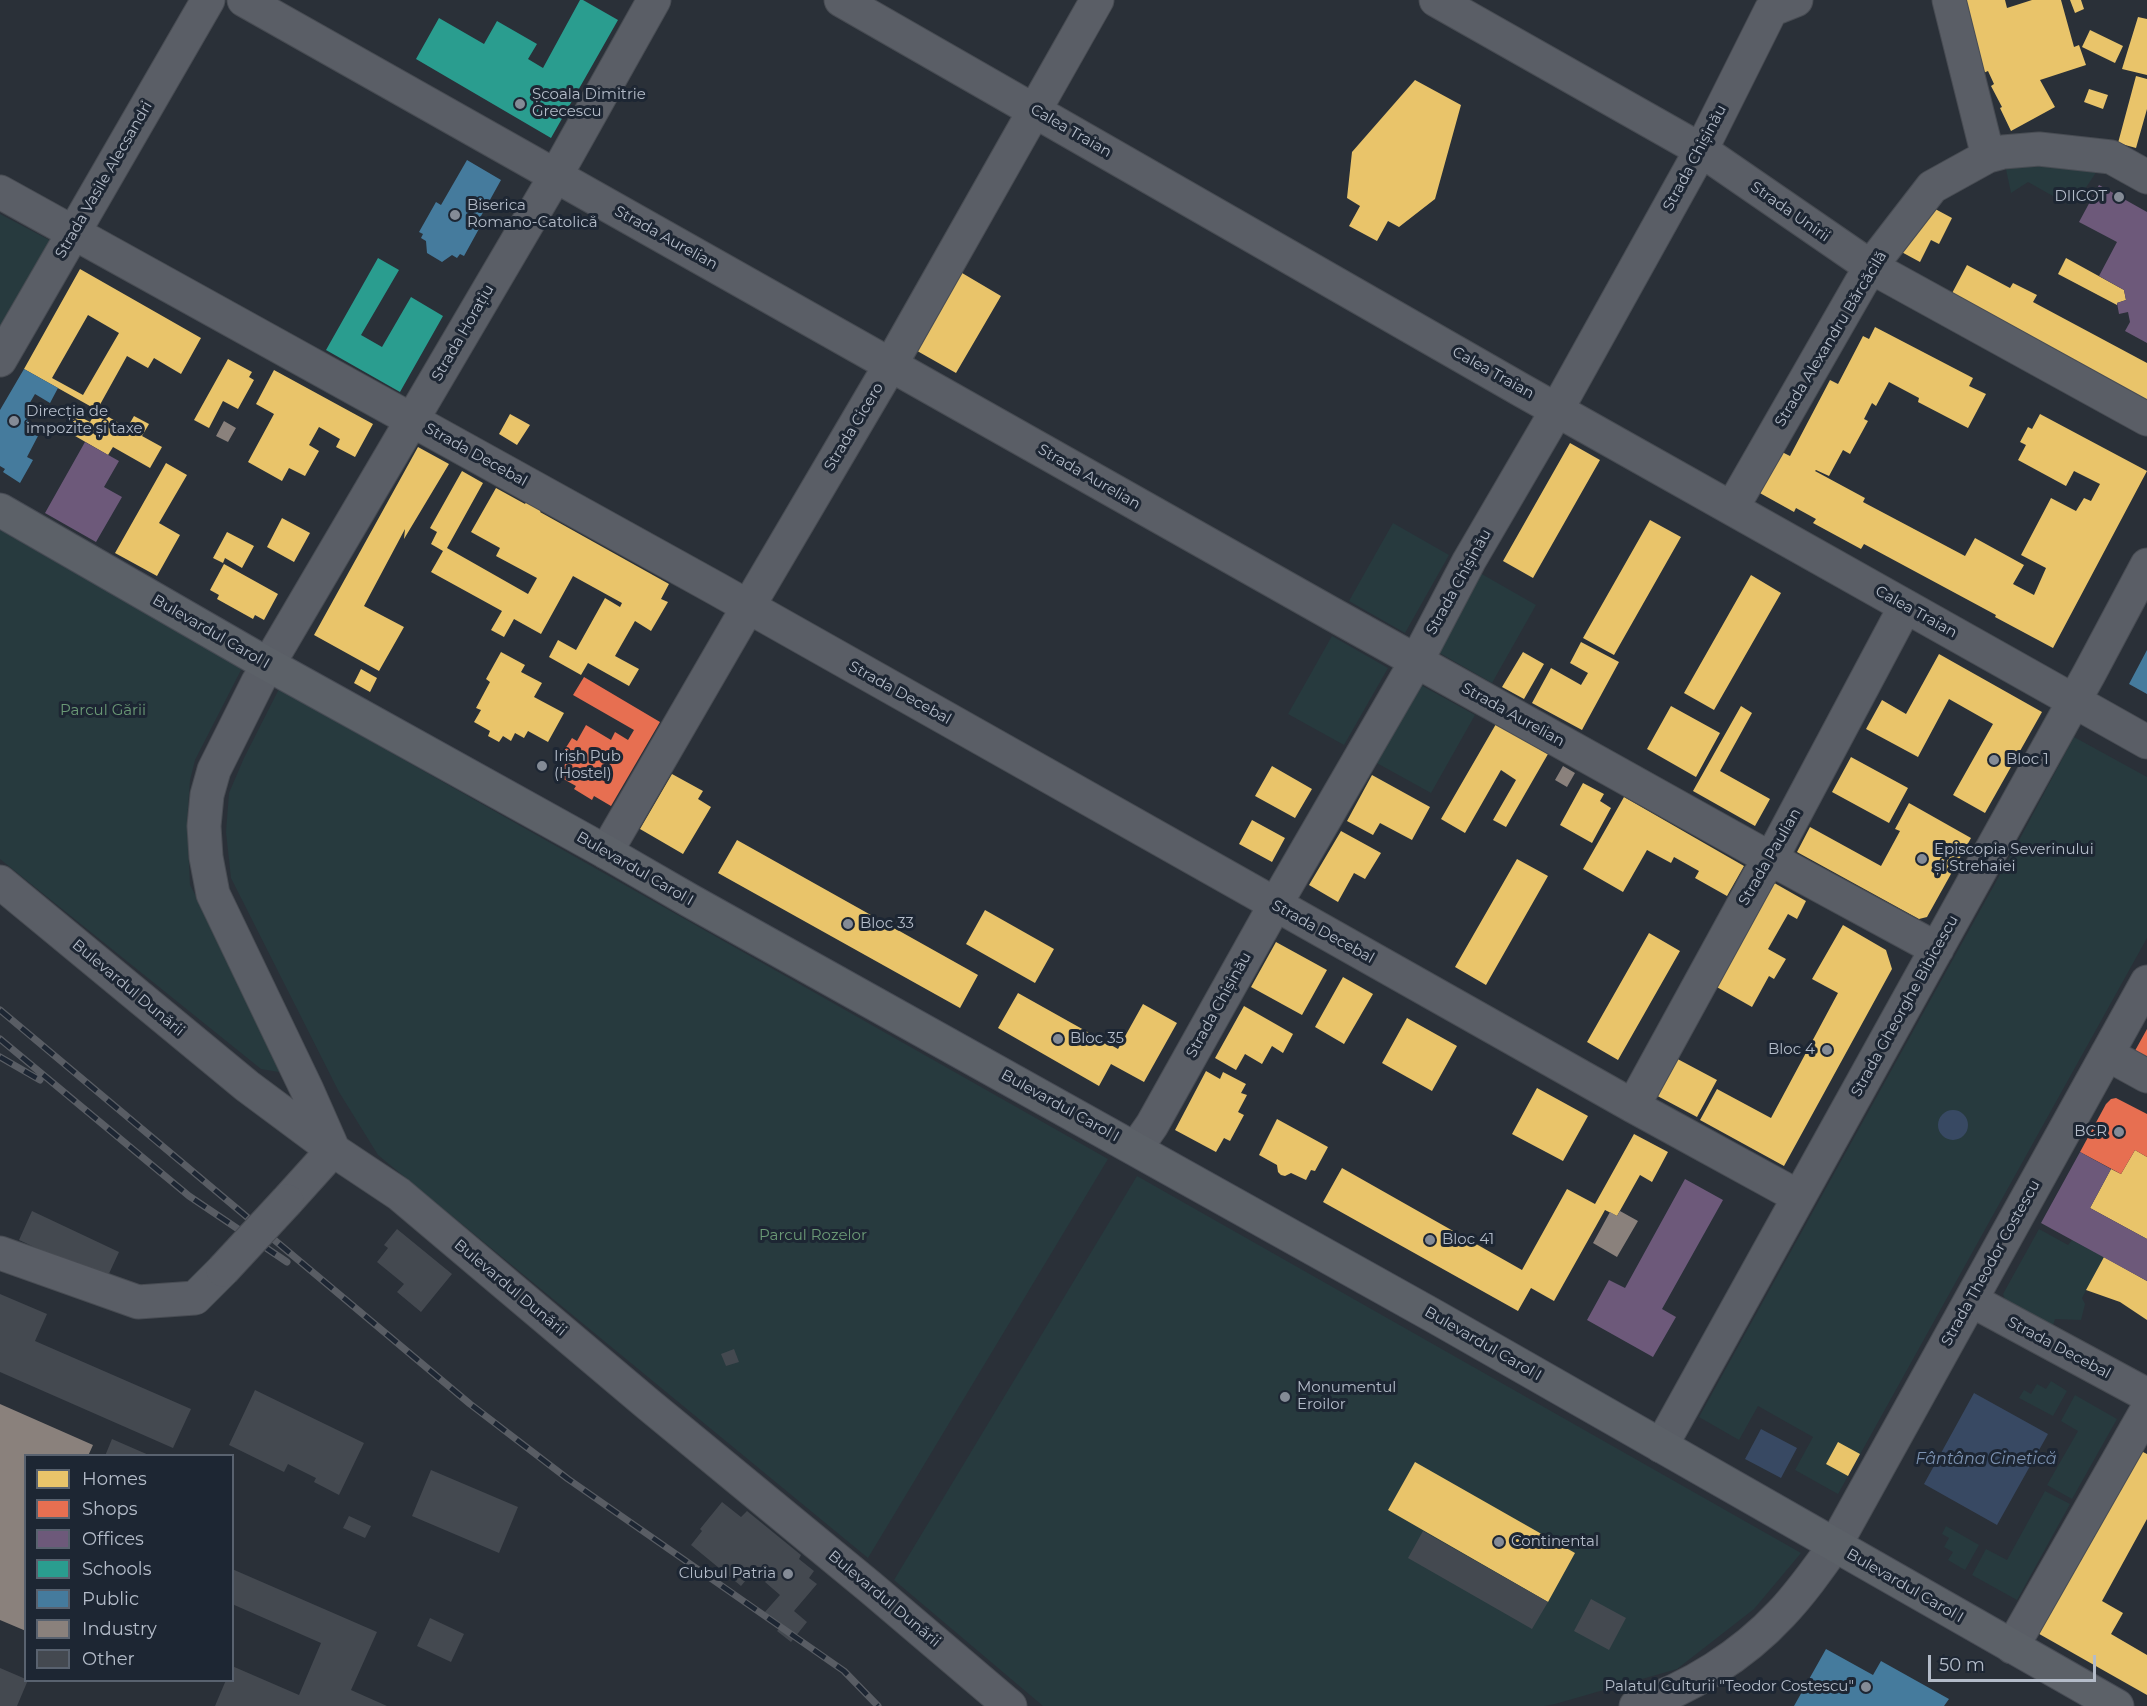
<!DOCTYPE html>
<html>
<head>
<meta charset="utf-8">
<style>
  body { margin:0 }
  #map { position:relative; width:2147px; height:1706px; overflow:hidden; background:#2a3038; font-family:Montserrat,sans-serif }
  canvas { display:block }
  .legend { position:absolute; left:24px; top:1454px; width:210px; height:228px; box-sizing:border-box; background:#1d2633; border:2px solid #59626f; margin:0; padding:8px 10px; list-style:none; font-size:18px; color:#b4bcc9 }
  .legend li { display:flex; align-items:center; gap:12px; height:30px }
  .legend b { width:30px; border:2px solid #59626f }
  .scale { position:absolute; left:1928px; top:1655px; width:168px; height:27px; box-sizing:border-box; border:3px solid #b4bcc9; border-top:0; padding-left:8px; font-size:18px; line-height:21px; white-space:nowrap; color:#b4bcc9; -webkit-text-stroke:4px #1d2633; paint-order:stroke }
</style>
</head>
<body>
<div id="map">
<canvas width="2147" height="1706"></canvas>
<ul class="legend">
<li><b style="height:16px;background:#e9c46a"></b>Homes</li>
<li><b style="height:16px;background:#e76f51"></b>Shops</li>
<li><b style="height:16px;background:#6d597a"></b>Offices</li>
<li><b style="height:16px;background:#2a9d8f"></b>Schools</li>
<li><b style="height:16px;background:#457b9d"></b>Public</li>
<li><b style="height:16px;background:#8a817c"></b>Industry</li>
<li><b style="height:16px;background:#444950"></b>Other</li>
</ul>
<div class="scale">50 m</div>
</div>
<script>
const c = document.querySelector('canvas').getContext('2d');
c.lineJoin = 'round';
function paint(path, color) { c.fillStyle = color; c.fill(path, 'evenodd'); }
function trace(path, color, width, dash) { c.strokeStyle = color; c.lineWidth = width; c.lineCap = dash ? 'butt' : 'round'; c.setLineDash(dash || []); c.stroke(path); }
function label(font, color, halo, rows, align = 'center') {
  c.font = font + ' Montserrat,sans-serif'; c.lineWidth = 6; c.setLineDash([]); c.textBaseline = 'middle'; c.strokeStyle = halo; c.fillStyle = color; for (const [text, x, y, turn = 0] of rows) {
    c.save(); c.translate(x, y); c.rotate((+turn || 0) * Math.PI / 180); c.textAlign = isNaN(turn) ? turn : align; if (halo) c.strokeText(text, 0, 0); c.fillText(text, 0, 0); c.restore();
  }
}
paint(new Path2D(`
  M 2003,155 L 2105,159 L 2081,195 L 2074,195 L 2069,205 L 2028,182 L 2011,193 Z
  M 0,214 L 53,242 L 0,334 Z
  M 1393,523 L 1449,555 L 1405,633 L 1349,601 Z
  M 0,530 L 242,668 L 195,760 L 190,780 L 187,823 L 190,885 L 285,1063 L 279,1072 L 261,1069 L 0,859 Z
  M 1480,573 L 1536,605 L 1492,683 L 1436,651 Z
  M 1332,636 L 1388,668 L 1344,745 L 1288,714 Z
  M 1419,684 L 1475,715 L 1431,793 L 1375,762 Z
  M 279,689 L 1108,1159 L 868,1558 L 378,1155 L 339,1092 L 231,878 L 226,832 L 229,793 L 244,758 Z
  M 2074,737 L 2147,777 L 2147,938 L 1838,1494 L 1795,1470 L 1813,1437 L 1758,1406 L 1739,1440 L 1699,1417 L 2017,844 Z
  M 1137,1176 L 1801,1553 L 1754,1609 L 1677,1669 L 1555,1704 L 1544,1706 L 1043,1706 L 894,1580 Z
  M 2039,1229 L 2068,1245 L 2072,1240 L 2104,1257 L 2082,1298 L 2085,1304 L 2081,1320 L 2055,1319 L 2052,1328 L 2007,1305 L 2003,1294 Z
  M 2051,1381 L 2067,1391 L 2053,1416 L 2019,1398 L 2024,1390 L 2031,1394 L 2037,1384 L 2046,1389 Z
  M 2075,1395 L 2117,1419 L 2072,1499 L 2047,1485 L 2078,1431 L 2061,1421 Z
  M 2045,1491 L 2070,1504 L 2017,1600 L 1972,1575 L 1986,1549 L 2007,1560 Z
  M 1946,1526 L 1979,1545 L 1965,1570 L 1948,1560 L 1953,1552 L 1944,1547 L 1949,1538 L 1942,1534 Z`), '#273a3e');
paint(new Path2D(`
  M1938 1125a15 15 0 1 1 30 0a15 15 0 1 1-30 0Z
  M 1974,1393 L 2048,1434 L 1997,1525 L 1924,1484 Z
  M 1761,1429 L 1797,1448 L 1781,1478 L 1745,1459 Z`), '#384963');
paint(new Path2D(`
  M 1960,0 L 2005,0 L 2007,8 L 2032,0 L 2061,0 L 2074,47 L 2079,45 L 2086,65 L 2040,80 L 2055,107 L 2011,131 L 2000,108 L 2002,107 L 1991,86 L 1994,84 L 1988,71 L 1981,74 Z
  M 2070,0 L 2081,0 L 2084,9 L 2075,13 Z
  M 2138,17 L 2147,19 L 2147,75 L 2122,69 Z
  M 2090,30 L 2123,46 L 2115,63 L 2082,47 Z
  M 2136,76 L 2147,79 L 2147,109 L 2136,148 L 2118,143 Z
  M 1415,80 L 1461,105 L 1435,199 L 1399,227 L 1388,221 L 1377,241 L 1349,226 L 1360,206 L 1347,198 L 1352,152 Z
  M 2089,89 L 2108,95 L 2103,109 L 2084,102 Z
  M 1924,203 L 1952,218 L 1939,244 L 1931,240 L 1920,262 L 1896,249 Z
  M 2066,258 L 2124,290 L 2126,300 L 2117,303 L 2117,305 L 2058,274 Z
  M 1967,265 L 2010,288 L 2013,283 L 2037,295 L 2033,302 L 2147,363 L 2147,408 L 1950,297 Z
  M 80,269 L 201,338 L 181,374 L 154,358 L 148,368 L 127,356 L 97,410 L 24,369 ZM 88,315 L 119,333 L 83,395 L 52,378 Z
  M 957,270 L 1001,296 L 956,373 L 912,348 Z
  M 1875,327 L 1973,378 L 1969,386 L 1986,394 L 1968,428 L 1918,402 L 1919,398 L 1889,382 L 1876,406 L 1872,403 L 1864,419 L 1868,421 L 1850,454 L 1843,450 L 1829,476 L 1816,470 L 1815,471 L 1865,498 L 1863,502 L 1965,556 L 1975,538 L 2024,565 L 2013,584 L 2034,595 L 2046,568 L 2021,555 L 2051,498 L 2076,511 L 2084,498 L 2091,501 L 2100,484 L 2074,471 L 2066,486 L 2018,460 L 2026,445 L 2020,442 L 2028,427 L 2032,429 L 2040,414 L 2147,471 L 2053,648 L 1995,617 L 1996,615 L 1864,544 L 1861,549 L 1813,523 L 1816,519 L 1796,508 L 1794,512 L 1758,492 L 1780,451 L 1790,456 L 1830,380 L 1838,384 L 1863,336 L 1869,339 Z
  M 228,359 L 252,372 L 249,377 L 254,380 L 238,409 L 223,401 L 209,428 L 194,420 Z
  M 274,370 L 373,424 L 355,457 L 336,447 L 340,439 L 319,427 L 309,445 L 319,451 L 305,476 L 289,468 L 282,481 L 248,462 L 274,414 L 256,404 Z
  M 97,410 L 127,428 L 134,416 L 149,424 L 142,436 L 162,447 L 150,468 L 113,447 L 108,455 L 63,429 L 73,413 L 90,422 Z
  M 510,414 L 530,425 L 517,445 L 499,434 Z
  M 1570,443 L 1600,460 L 1533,578 L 1503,561 Z
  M 418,447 L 449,464 L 404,539 L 405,529 L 364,606 L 404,627 L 379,671 L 314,635 Z
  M 166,463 L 187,475 L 159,523 L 180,535 L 157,576 L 115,553 Z
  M 462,471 L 483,483 L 447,548 L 528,594 L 537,578 L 496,556 L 500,548 L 471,532 L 496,488 L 525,504 L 527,501 L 542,509 L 540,512 L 669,584 L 661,599 L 668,602 L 651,631 L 635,621 L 615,656 L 639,669 L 629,686 L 588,663 L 581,675 L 549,657 L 558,640 L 576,650 L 605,598 L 620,607 L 622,603 L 573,576 L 541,634 L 514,619 L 504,637 L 491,630 L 502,611 L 431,572 L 443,551 L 431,544 L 437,532 L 430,528 Z
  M 282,518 L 310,533 L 294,562 L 267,547 Z
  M 1650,520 L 1681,537 L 1614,655 L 1583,638 Z
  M 227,532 L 254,546 L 242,568 L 225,558 L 223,563 L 213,558 Z
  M 224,564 L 278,594 L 264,620 L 255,615 L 253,619 L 217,599 L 219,595 L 210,590 Z
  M 1751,575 L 1781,593 L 1714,710 L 1684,693 Z
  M 1581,642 L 1619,662 L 1582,730 L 1532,703 L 1551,668 L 1581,685 L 1588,673 L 1570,663 Z
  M 501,652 L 525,665 L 521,672 L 542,683 L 534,697 L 564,713 L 548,742 L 528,731 L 524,738 L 515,733 L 511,741 L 503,736 L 499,742 L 488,736 L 490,731 L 474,722 L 481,710 L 476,708 L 490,682 L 486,679 Z
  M 1523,652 L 1544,664 L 1524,699 L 1502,687 Z
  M 1939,654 L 2042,712 L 1985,813 L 1953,795 L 1993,724 L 1949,699 L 1918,757 L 1866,729 L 1882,700 L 1906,714 Z
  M 361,669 L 377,678 L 370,692 L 354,683 Z
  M 1671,706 L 1720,733 L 1696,777 L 1647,749 Z
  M 1741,706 L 1752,713 L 1720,771 L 1770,799 L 1755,826 L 1693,791 Z
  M 1496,724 L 1548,754 L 1506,827 L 1493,820 L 1516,780 L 1501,770 L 1465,833 L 1441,819 Z
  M 1851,757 L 1908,788 L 1889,823 L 1832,792 Z
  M 1272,766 L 1312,789 L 1295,818 L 1255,796 Z
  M 672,774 L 703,791 L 698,799 L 711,807 L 683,854 L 640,829 Z
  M 1372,775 L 1430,807 L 1412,840 L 1380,823 L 1373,835 L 1347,821 Z
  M 1583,783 L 1604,794 L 1600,801 L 1611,808 L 1592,843 L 1560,825 Z
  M 1624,797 L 1744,866 L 1727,896 L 1695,878 L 1699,871 L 1674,857 L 1671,863 L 1647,850 L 1623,892 L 1583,869 Z
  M 1909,803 L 1971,838 L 1927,917 L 1919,919 L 1797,852 L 1810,827 L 1881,866 L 1900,831 L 1895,829 Z
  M 1252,820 L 1285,838 L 1272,862 L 1239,844 Z
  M 1341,831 L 1381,853 L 1365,879 L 1354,873 L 1338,902 L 1309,885 Z
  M 737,840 L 978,975 L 960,1008 L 718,873 Z
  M 1517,859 L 1548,876 L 1486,985 L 1455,967 Z
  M 1769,880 L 1806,901 L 1797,919 L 1788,914 L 1768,949 L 1786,959 L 1774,979 L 1769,976 L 1752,1007 L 1715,986 Z
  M 985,910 L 1054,949 L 1035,983 L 966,944 Z
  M 1843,925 L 1886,950 L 1892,969 L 1784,1166 L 1700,1120 L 1717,1089 L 1771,1118 L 1838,993 L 1812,979 Z
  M 1649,933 L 1680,951 L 1618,1060 L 1587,1042 Z
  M 1276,942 L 1327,970 L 1302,1015 L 1251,987 Z
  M 1343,977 L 1373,994 L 1344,1044 L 1315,1027 Z
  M 1018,993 L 1118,1049 L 1143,1004 L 1177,1023 L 1144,1082 L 1111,1064 L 1099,1086 L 998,1028 Z
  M 1244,1006 L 1293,1034 L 1283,1053 L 1272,1046 L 1262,1064 L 1245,1054 L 1236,1070 L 1215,1058 Z
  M 1407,1018 L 1457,1046 L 1432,1091 L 1382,1063 Z
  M 1670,1055 L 1717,1080 L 1697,1117 L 1650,1092 Z
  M 1206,1071 L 1220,1079 L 1223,1072 L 1246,1084 L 1241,1093 L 1247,1095 L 1238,1112 L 1244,1115 L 1230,1141 L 1224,1138 L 1216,1152 L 1175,1130 Z
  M 1537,1088 L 1588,1116 L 1563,1161 L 1512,1134 Z
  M 1277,1119 L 1328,1147 L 1315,1171 L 1311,1170 L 1306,1180 L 1291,1173 L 1285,1176 L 1281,1175 L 1278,1172 L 1277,1165 L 1259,1155 Z
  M 1634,1134 L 1668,1152 L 1652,1182 L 1640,1175 L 1617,1216 L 1605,1210 L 1554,1301 L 1531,1288 L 1518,1311 L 1323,1202 L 1342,1168 L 1522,1270 L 1567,1189 L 1595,1204 Z
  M 2135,1150 L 2147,1157 L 2147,1239 L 2090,1208 L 2111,1169 L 2121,1174 Z
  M 2104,1257 L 2147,1281 L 2147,1320 L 2120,1302 L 2086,1290 Z
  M 1838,1442 L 1860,1454 L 1848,1476 L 1826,1464 Z
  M 2137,1449 L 2147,1454 L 2147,1519 L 2102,1601 L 2123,1613 L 2111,1634 L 2147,1655 L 2147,1695 L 2034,1631 Z
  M 1415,1462 L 1575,1553 L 1548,1602 L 1388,1510 Z`), '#e9c46a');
paint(new Path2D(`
  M 584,677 L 660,722 L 611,806 L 594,796 L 592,800 L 574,789 L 576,786 L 558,776 L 567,761 L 560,757 L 572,738 L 577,741 L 586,725 L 611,740 L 615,732 L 628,740 L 634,730 L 573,695 Z
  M 2147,1029 L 2147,1067 L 2131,1058 Z
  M 2116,1098 L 2147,1114 L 2147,1157 L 2135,1150 L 2121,1174 L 2080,1152 L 2106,1104 L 2111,1099 Z`), '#e76f51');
paint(new Path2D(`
  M 2099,185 L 2147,212 L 2147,343 L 2125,331 L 2130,322 L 2128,312 L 2119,314 L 2117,303 L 2126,300 L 2124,290 L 2099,276 L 2117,242 L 2079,222 Z
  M 85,442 L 119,461 L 104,487 L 122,497 L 96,542 L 45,513 Z
  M 2080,1152 L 2111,1169 L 2090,1208 L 2147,1239 L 2147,1281 L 2041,1223 Z
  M 1685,1179 L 1723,1200 L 1662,1309 L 1676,1317 L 1653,1357 L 1587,1320 L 1609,1280 L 1625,1288 Z`), '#6d597a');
paint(new Path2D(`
  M 580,0 L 583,0 L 618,20 L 551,138 L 416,59 L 439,18 L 484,44 L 497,21 L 537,44 L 528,59 L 543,68 Z
  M 378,258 L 399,270 L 361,335 L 382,347 L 411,297 L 443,316 L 400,392 L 326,350 Z`), '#2a9d8f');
paint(new Path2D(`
  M 467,160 L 501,180 L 476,225 L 480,227 L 464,256 L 460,254 L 457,258 L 452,255 L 442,262 L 427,253 L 426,241 L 421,238 L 423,234 L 419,232 L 436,202 L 441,205 Z
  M 24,369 L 58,388 L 50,403 L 35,394 L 25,411 L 31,415 L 25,426 L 39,434 L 27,457 L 33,460 L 20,483 L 3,472 L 5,469 L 0,466 L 0,410 Z
  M 2147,650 L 2147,694 L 2129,684 Z
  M 1826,1649 L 1873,1675 L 1881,1661 L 1949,1699 L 1944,1706 L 1794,1706 Z`), '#457b9d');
paint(new Path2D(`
  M 224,421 L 236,428 L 228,442 L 216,436 Z
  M 1563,766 L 1575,773 L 1567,787 L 1555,780 Z
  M 1620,1211 L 1638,1221 L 1617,1257 L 1593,1243 L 1610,1212 L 1617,1216 Z
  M 0,1404 L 93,1445 L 88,1456 L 26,1456 L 26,1631 L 0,1620 Z`), '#8a817c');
paint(new Path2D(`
  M 32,1211 L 119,1252 L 106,1280 L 19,1240 Z
  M 397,1229 L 452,1274 L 421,1312 L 397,1292 L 404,1284 L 377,1262 L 388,1248 L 384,1245 Z
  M 0,1294 L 47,1314 L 35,1341 L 191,1409 L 173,1448 L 0,1372 Z
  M 734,1349 L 739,1362 L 726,1366 L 721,1354 Z
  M 255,1390 L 364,1443 L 339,1495 L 314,1482 L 316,1478 L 288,1464 L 284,1472 L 229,1445 Z
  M 112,1439 L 151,1456 L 105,1456 Z
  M 431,1470 L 518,1507 L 499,1553 L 412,1516 Z
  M 722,1502 L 741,1517 L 747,1511 L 801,1555 L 799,1559 L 814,1571 L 809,1578 L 817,1584 L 794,1611 L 807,1622 L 791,1642 L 777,1631 L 781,1627 L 764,1613 L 780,1595 L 765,1582 L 769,1577 L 757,1567 L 741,1586 L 691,1545 L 702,1531 L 700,1529 Z
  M 349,1516 L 371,1526 L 365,1538 L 343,1528 Z
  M 1423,1531 L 1548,1602 L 1532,1629 L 1408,1558 Z
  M 232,1569 L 377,1632 L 351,1690 L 387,1706 L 215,1706 L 226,1680 L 232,1680 L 232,1666 L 299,1695 L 321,1643 L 232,1604 Z
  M 1591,1599 L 1626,1618 L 1609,1650 L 1574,1631 Z
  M 430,1618 L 464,1634 L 451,1662 L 417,1646 Z
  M 0,1668 L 28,1680 L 17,1706 L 0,1706 Z`), '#444950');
const minor = new Path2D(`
  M 244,0 L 1332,614 L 1771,859 L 1937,949
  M 841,0 L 1523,391 L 2147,742
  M 1436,0 L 1701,150 L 1871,267 L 2147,419
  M 1949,0 L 1988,156
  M 1771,10 L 1796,0
  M 0,192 L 717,589 L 1633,1106 L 1799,1197
  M 0,360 L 208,0
  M 1732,508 L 1861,283 L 1881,253 L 1932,187 L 1988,156 L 2003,152 L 2039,149 L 2111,157 L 2147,177
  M 606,852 L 748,607 L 891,364 L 1097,0
  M 0,882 L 247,1086 L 333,1150 L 399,1194 L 649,1405 L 870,1587 L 1010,1706
  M 2107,1054 L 2147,1076
  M 1633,1106 L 1759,876 L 1771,859 L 1905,607
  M 1136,1148 L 1152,1125 L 1275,905 L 1417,660 L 1469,561 L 1546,429 L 1701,150 L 1771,10
  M 333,1149 L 307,1090 L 213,894 L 206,857 L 204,826 L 207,795 L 214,770 L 258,682 L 556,175 L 654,0
  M 287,1201 L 333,1150
  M 0,1253 L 138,1302 L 195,1298 L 223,1270
  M 1971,1300 L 2147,1395
  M 1661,1446 L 2089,674 L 2147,565
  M 2012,1647 L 2147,1410
  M 1636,1706 C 1689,1689 1743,1655 1781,1614 C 1801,1593 1818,1569 1835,1545 L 2147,982`);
const major = new Path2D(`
  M 0,510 L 253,656 L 606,852 L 689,900 L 1434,1316 L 2117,1706`);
trace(minor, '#484c53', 35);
trace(major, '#484c55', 35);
trace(minor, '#5a5e66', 33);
trace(major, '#5c6168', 33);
const rail = new Path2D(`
  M 0,1010 L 470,1404 L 568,1479 L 844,1671 L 878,1706
  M 0,1039 L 189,1196 L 287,1262
  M 0,1057 L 40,1080`);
trace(rail, '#595d64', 7);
trace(rail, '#1d2633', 4.5, [14]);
const minorBridge = new Path2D(`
  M 223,1270 L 287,1201`);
trace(minorBridge, '#484c53', 35, []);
trace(minorBridge, '#5a5e66', 33);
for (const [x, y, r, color] of [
  [520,104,6,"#848b96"],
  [2119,197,6,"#848b96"],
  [455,215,6,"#848b96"],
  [14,421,6,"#848b96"],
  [1994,760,6,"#848b96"],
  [542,766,6,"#848b96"],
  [1922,859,6,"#848b96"],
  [848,924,6,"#848b96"],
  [1058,1039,6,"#848b96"],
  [1827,1050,6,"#848b96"],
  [2119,1132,6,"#848b96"],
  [1430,1240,6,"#848b96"],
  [1285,1397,6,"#848b96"],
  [1499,1542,6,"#848b96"],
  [788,1574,6,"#848b96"],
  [1866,1687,6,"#848b96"]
]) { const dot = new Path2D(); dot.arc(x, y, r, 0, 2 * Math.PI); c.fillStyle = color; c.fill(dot); trace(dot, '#1d2633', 2); }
label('15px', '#b4bcc9', '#1d2633', [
  ["Școala Dimitrie",532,95],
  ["Grecescu",532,112],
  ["DIICOT",2107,197,"right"],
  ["Biserica",467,206],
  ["Romano-Catolică",467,223],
  ["Direcția de",26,412],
  ["impozite și taxe",26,429],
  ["Irish Pub",554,757],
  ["(Hostel)",554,774],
  ["Bloc 1",2006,760],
  ["Episcopia Severinului",1934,850],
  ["și Strehaiei",1934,867],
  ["Bloc 33",860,924],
  ["Bloc 35",1070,1039],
  ["Bloc 4",1815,1050,"right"],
  ["BCR",2107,1132,"right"],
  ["Bloc 41",1442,1240],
  ["Monumentul",1297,1388],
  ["Eroilor",1297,1405],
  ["Continental",1511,1542],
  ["Clubul Patria",776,1574,"right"],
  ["Palatul Culturii \"Teodor Costescu\"",1854,1687,"right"]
], 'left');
label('15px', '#b4bcc9', '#1d2633', [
  ["Calea Traian",1071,131,30],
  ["Strada Chișinău",1695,158,-62],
  ["Strada Vasile Alecsandri",104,180,-60],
  ["Strada Unirii",1790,212,35],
  ["Strada Aurelian",666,238,29],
  ["Strada Horațiu",463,333,-60],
  ["Strada Alexandru Bărcăcilă",1831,339,-59],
  ["Calea Traian",1493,373,29],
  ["Strada Cicero",854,427,-59],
  ["Strada Decebal",476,455,29],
  ["Strada Aurelian",1089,477,30],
  ["Strada Chișinău",1459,582,-61],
  ["Calea Traian",1916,612,29],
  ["Bulevardul Carol I",211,632,30],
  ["Strada Decebal",900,693,29],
  ["Strada Aurelian",1513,715,29],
  ["Strada Paulian",1770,857,-60],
  ["Bulevardul Carol I",635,869,30],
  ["Strada Decebal",1323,932,29],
  ["Bulevardul Dunării",128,988,40],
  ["Strada Chișinău",1219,1005,-61],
  ["Strada Gheorghe Bibicescu",1905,1006,-61],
  ["Bulevardul Carol I",1060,1106,29],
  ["Strada Theodor Costescu",1991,1263,-61],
  ["Bulevardul Dunării",510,1288,40],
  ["Bulevardul Carol I",1483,1344,30],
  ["Strada Decebal",2059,1348,28],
  ["Bulevardul Carol I",1905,1586,30],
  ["Bulevardul Dunării",884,1599,40]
]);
label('15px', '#6b9a76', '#1d2633', [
  ["Parcul Gării",103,711],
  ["Parcul Rozelor",813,1236]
]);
label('italic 16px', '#7c92b1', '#1d2633', [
  ["Fântâna Cinetică",1986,1459]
]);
</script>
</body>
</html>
